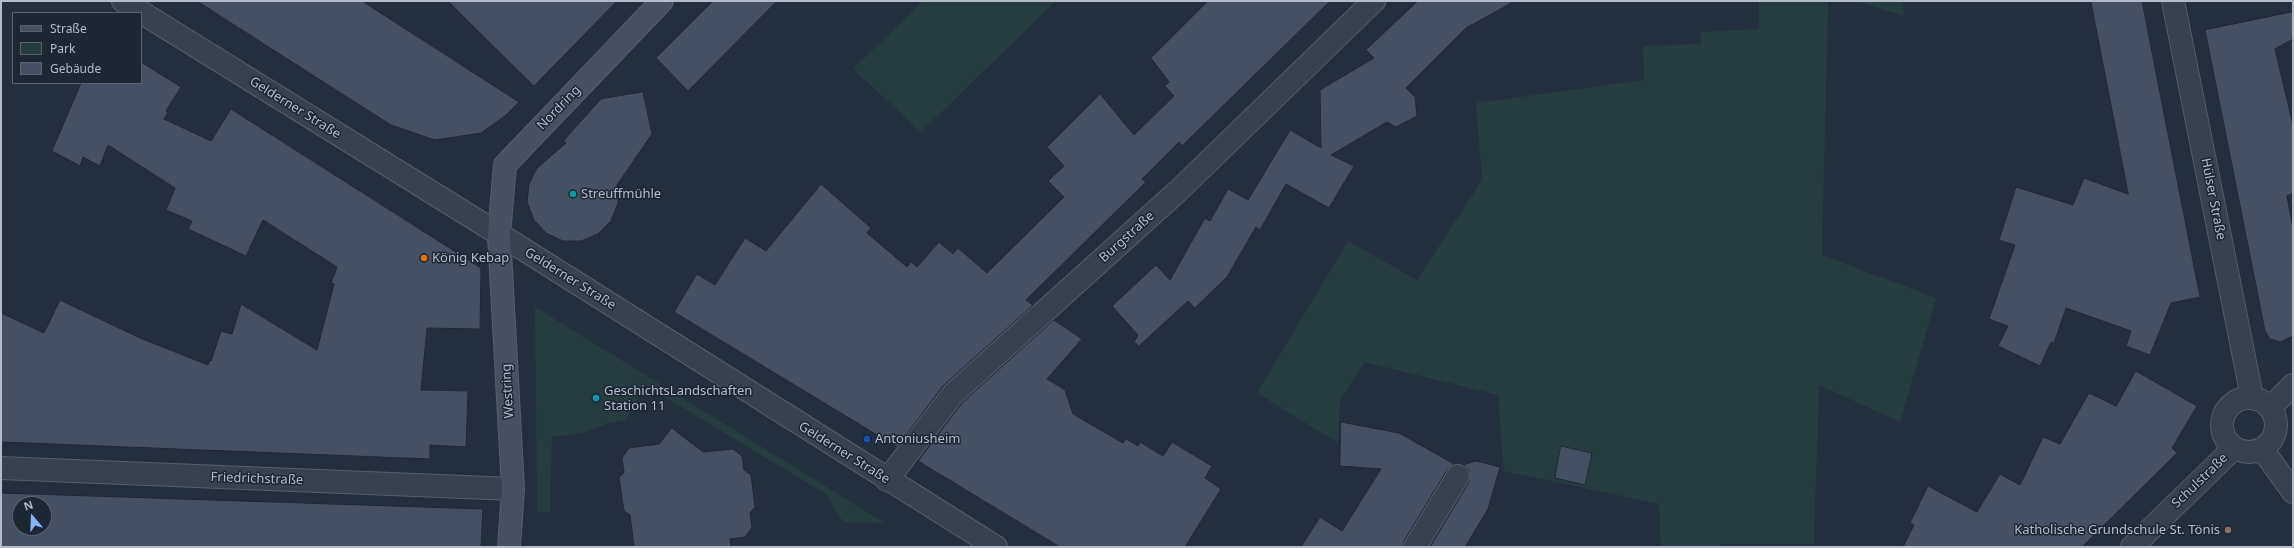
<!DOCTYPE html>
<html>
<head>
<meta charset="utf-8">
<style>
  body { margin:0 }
  #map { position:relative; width:2294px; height:548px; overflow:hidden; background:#242f3e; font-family:"Noto Sans",sans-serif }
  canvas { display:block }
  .frame { position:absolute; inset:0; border:2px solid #b4bcc9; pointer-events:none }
  .legend { position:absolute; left:12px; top:12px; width:130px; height:72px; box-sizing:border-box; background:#1d2633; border:1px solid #59626f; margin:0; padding:5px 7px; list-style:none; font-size:12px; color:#b4bcc9 }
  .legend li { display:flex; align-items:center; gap:8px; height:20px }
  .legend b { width:20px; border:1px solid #59626f }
  .north { position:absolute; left:12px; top:496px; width:40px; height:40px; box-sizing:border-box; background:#1d2633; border:1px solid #59626f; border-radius:50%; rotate:341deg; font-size:11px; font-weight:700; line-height:16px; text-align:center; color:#b4bcc9 }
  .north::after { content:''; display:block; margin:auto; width:14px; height:18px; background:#8ab4f8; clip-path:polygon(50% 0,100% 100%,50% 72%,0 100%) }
</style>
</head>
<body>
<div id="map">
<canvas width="2294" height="548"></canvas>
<div class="frame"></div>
<ul class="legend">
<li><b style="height:5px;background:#465061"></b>Straße</li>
<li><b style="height:11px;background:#263c3f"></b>Park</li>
<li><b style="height:11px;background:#455162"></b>Gebäude</li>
</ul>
<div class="north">N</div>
</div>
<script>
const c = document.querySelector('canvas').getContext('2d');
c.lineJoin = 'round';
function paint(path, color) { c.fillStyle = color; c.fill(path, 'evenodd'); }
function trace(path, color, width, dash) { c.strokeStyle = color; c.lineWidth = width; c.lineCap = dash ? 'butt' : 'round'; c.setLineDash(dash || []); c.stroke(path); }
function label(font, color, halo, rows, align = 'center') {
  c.font = font + ' "Noto Sans",sans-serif'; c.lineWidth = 3; c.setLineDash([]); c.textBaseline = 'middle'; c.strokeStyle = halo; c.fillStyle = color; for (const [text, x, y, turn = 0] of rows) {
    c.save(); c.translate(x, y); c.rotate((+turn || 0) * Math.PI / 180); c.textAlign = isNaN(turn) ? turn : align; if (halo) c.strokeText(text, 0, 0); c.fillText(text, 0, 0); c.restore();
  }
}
paint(new Path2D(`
  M 923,1 L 1056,1 L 921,132 L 853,69 Z
  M 1759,1 L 1828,1 L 1822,255 L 1936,298 L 1900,422 L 1819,385 L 1814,544 L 1721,544 L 1720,547 L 1661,547 L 1659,504 L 1504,471 L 1498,395 L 1365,362 L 1340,400 L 1338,443 L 1257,393 L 1348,241 L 1417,280 L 1482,180 L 1476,103 L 1644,80 L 1643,46 L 1701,44 L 1701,32 L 1759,29 Z
  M 1856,1 L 1902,1 L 1904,16 Z
  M 535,307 L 885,523 L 843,522 L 826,494 L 645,385 L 626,420 L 609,423 L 583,433 L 552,437 L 550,512 L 537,512 Z`), '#263c3f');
const building = new Path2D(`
  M 197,1 L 362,1 L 519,102 L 505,116 L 481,133 L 435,140 L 391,125 Z
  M 448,1 L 617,1 L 534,86 Z
  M 713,1 L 777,1 L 688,91 L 656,58 Z
  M 1208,1 L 1330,1 L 1182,146 L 1179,142 L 1142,179 L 1146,182 L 1026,300 L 1033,305 L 943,386 L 897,447 L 674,312 L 697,274 L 715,285 L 745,238 L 766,251 L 821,184 L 871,228 L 867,233 L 907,267 L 911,262 L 917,267 L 939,242 L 953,254 L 958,248 L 987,273 L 1064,197 L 1048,181 L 1064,166 L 1047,147 L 1100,94 L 1134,135 L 1174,96 L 1165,86 L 1169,82 L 1151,58 Z
  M 1418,1 L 1515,1 L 1466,28 L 1406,88 L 1415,97 L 1417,116 L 1396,127 L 1387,122 L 1331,155 L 1354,166 L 1329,208 L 1286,184 L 1260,230 L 1256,227 L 1227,277 L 1195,308 L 1188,301 L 1139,346 L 1134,342 L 1138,335 L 1112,306 L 1156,265 L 1170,280 L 1205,218 L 1210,221 L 1228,189 L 1248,200 L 1290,130 L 1321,148 L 1320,90 L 1374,58 L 1366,50 Z
  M 2091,1 L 2142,1 L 2200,297 L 2171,303 L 2150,355 L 2126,346 L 2131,331 L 2066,308 L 2054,343 L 2051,342 L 2040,366 L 1998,346 L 2008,326 L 1989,319 L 2015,245 L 1999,240 L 2016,187 L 2073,205 L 2084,178 L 2128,194 Z
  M 2293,12 L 2293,39 L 2275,49 L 2293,125 L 2293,193 L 2287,196 L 2293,229 L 2293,336 L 2280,342 L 2270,339 L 2265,331 L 2205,30 Z
  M 141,62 L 181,87 L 166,111 L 168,112 L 164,119 L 211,141 L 231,109 L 481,268 L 480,329 L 427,328 L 421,390 L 468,391 L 466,447 L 430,445 L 430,459 L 1,442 L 1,313 L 44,333 L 60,300 L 140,338 L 208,365 L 209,361 L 211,361 L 221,331 L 232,334 L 241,304 L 317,350 L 334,284 L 331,283 L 337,267 L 263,220 L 246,256 L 188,229 L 192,221 L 166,210 L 175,188 L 108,145 L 100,166 L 83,157 L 80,166 L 52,151 L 81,83 L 141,83 Z
  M 643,92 L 652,134 L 617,185 L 618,203 L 611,221 L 598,234 L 581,241 L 563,241 L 546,233 L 534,220 L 527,202 L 529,184 L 537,168 L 566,143 L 563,141 L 601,99 Z
  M 1054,320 L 1082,339 L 1047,379 L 1065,390 L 1073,414 L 1123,443 L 1126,439 L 1138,446 L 1140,442 L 1163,456 L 1172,442 L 1212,466 L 1205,478 L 1221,489 L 1185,547 L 1060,547 L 918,461 L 962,403 Z
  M 2136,371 L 2197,406 L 2172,448 L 2177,453 L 2082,547 L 1903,547 L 1914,525 L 1910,523 L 1928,486 L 1977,512 L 2000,474 L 2020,485 L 2043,437 L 2060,444 L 2089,393 L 2116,406 Z
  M 1341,422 L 1399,433 L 1454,464 L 1447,470 L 1404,541 L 1403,547 L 1301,547 L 1320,517 L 1342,531 L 1381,469 L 1340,466 Z
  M 672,428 L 703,452 L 733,449 L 742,456 L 744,470 L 751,475 L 755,507 L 750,513 L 752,528 L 745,537 L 730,539 L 731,547 L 634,547 L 630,515 L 624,511 L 619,478 L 624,472 L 622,458 L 629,448 L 659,444 Z
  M 1561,446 L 1592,453 L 1585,485 L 1555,478 Z
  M 1476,461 L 1500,467 L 1488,509 L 1465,547 L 1430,547 L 1469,482 L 1469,470 L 1464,465 Z
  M 1,493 L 483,509 L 481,547 L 1,547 ZM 20,504 L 44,504 L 44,528 L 20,528 Z`);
paint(building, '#455162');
trace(building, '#1f2835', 1);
const street = new Path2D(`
  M 123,1 L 499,234 L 996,547
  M 2173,1 L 2252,397
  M2222 425a27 27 0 1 1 54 0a27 27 0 1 1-54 0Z
  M 2271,407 L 2293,385
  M 2262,449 L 2293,492
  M 1,468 L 513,489
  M 887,480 L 953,394 L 1178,191 L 1374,1
  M 1415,547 L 1458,476
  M 2132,547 L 2234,448`);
const secondary = new Path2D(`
  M 509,547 L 513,489 L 499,234 L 505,165 L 662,1`);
trace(street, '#565f6c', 24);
trace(secondary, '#565f6c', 24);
trace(street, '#38414e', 22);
trace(secondary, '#465061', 22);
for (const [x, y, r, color] of [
  [573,194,4,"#0f9aa8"],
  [424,258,4,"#e8710a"],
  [596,398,4,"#0f9aa8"],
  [867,439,4,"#1a4fb4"],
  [2228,530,4,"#8d6e63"]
]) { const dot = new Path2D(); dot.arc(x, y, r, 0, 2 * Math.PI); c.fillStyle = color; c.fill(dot); trace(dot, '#1d2633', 1.5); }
label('13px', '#b4bcc9', '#1d2633', [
  ["Gelderner Straße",295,108,32],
  ["Nordring",559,108,-46],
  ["Hülser Straße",2213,199,79],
  ["Burgstraße",1127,237,-42],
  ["Gelderner Straße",570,279,32],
  ["Westring",508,391,-93],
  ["Gelderner Straße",844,453,32],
  ["Friedrichstraße",257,479,2],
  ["Schulstraße",2200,481,-44]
]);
label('13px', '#b4bcc9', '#1d2633', [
  ["Streuffmühle",581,194],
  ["König Kebap",432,258],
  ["GeschichtsLandschaften",604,391],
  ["Station 11",604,406],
  ["Antoniusheim",875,439],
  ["Katholische Grundschule St. Tönis",2220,530,"right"]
], 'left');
</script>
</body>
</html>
